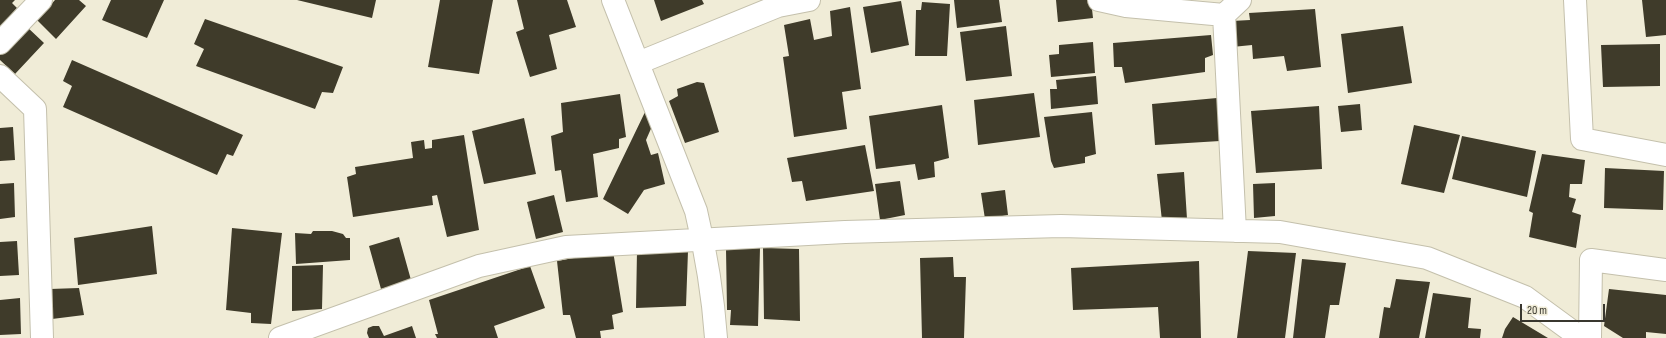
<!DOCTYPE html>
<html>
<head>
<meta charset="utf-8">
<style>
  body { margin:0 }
  #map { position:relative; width:1666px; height:338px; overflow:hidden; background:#f0ecd7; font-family:"Sofia Sans Condensed",sans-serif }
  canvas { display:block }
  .scale { position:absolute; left:1520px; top:304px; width:85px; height:18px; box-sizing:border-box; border:2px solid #39372f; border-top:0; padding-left:5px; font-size:12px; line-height:14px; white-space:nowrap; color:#39372f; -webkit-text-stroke:3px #f0ecd7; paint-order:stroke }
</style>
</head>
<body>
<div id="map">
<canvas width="1666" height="338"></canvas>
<div class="scale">20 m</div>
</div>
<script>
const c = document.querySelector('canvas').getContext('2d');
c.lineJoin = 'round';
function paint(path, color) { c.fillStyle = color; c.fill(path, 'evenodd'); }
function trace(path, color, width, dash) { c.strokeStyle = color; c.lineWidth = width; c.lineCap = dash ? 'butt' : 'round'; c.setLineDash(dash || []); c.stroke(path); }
paint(new Path2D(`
  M 0,0 L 15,0 L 12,3 L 17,8 L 0,27 Z
  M 55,0 L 79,0 L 86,6 L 56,39 L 37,20 Z
  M 111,0 L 164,0 L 147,38 L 102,20 Z
  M 297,0 L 376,0 L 372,18 Z
  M 440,0 L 493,0 L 479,74 L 428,67 Z
  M 517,0 L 567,0 L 576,27 L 549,35 L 557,69 L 530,77 L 516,32 L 524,29 Z
  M 654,0 L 702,0 L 704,4 L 661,21 Z
  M 954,0 L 999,0 L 1002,22 L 957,28 Z
  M 1056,0 L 1091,0 L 1093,18 L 1058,22 Z
  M 1642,0 L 1666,0 L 1666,35 L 1646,37 Z
  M 901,1 L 909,45 L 871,53 L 863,7 Z
  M 922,2 L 950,4 L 947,56 L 915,56 L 916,10 L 921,10 Z
  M 850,7 L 861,89 L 842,92 L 847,129 L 794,137 L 783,57 L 789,56 L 784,25 L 810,19 L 814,40 L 832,36 L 830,11 Z
  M 1315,9 L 1321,67 L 1287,71 L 1284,56 L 1253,59 L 1252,45 L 1232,47 L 1232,21 L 1250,20 L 1249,13 Z
  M 205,19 L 343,67 L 333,93 L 322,92 L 315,109 L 196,66 L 204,49 L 194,44 Z
  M 26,26 L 44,43 L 15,74 L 0,60 L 0,54 Z
  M 1006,26 L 1012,76 L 966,81 L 960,32 Z
  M 1403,26 L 1412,83 L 1348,93 L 1341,34 Z
  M 1211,35 L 1213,55 L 1205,58 L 1205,72 L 1125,83 L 1122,67 L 1114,67 L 1113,43 Z
  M 1093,42 L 1095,73 L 1051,77 L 1049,55 L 1059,54 L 1059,45 Z
  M 1660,44 L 1660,86 L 1603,87 L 1601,45 Z
  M 72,60 L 243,135 L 233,156 L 227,154 L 217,175 L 63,107 L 72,86 L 63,81 Z
  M 1096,76 L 1098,104 L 1051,109 L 1050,89 L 1057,89 L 1056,80 Z
  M 697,82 L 704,83 L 719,132 L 685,143 L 669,101 L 678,96 L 677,89 Z
  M 1034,93 L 1040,137 L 978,145 L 974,100 Z
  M 620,94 L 626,137 L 619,139 L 619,148 L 593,154 L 598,197 L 566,202 L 561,170 L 555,171 L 551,136 L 563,132 L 561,103 Z
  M 1217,98 L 1220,141 L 1155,145 L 1152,104 Z
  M 1360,104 L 1362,130 L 1341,132 L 1338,106 Z
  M 942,105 L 949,158 L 934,162 L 935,177 L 918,180 L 915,164 L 876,169 L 869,116 Z
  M 1319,106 L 1322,169 L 1256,173 L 1251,111 Z
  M 646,110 L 653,124 L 646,140 L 651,155 L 658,153 L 665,184 L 644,190 L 628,214 L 603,199 Z
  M 1092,112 L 1096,154 L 1085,157 L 1085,163 L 1054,168 L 1051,161 L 1044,117 Z
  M 524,118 L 536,174 L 484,184 L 472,131 Z
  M 1414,125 L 1460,135 L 1444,193 L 1401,184 Z
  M 13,127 L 15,160 L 0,161 L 0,128 Z
  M 464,135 L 479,230 L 447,237 L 437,195 L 432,196 L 433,205 L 353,217 L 347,177 L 356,174 L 355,167 L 413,158 L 411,142 L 424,140 L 425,149 L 432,148 L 432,140 Z
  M 1462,136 L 1536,151 L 1527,197 L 1452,179 Z
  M 865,145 L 874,191 L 806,201 L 802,181 L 792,182 L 787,158 Z
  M 1542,154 L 1585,160 L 1582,184 L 1570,184 L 1569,197 L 1576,199 L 1572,212 L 1581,215 L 1576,248 L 1529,237 L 1533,213 L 1529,211 Z
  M 1605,168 L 1664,171 L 1663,210 L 1604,208 Z
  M 1184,172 L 1187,219 L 1162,221 L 1157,174 Z
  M 900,181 L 905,215 L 880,220 L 875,184 Z
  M 14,183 L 15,217 L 0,219 L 0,184 Z
  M 1275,183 L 1275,216 L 1254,218 L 1253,184 Z
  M 1005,190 L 1008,215 L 985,219 L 981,193 Z
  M 554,195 L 563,232 L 536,239 L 527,202 Z
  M 152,226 L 157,274 L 78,285 L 74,238 Z
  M 232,228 L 282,233 L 271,324 L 251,323 L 251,313 L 226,310 Z
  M 313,231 L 332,231 L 343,234 L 346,238 L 350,238 L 350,260 L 296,264 L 295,233 L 311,234 Z
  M 399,237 L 411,280 L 381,289 L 369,246 Z
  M 17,241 L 19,275 L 0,276 L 0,242 Z
  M 760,248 L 758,326 L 730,325 L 731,310 L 727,310 L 726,249 Z
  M 763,248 L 799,249 L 800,321 L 764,319 Z
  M 613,251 L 623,312 L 612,315 L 614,329 L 600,331 L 601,338 L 576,338 L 570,315 L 563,315 L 557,261 Z
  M 637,251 L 688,251 L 686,306 L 636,308 Z
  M 1248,251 L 1296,253 L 1285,338 L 1237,338 Z
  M 953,257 L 954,277 L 966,277 L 964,338 L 922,338 L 920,258 Z
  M 1302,259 L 1346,263 L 1339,305 L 1330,305 L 1325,338 L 1293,338 Z
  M 1199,261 L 1201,338 L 1160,338 L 1158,307 L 1073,310 L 1071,268 Z
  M 323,265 L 322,309 L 292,311 L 292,266 Z
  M 530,266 L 545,308 L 494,326 L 498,338 L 437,338 L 435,334 L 438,334 L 429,300 Z
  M 1396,279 L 1430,282 L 1419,338 L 1379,338 L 1384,307 L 1390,308 Z
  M 79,288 L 84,315 L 52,319 L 50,289 Z
  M 1609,289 L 1666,295 L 1666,334 L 1646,332 L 1646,338 L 1623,338 L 1604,326 Z
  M 1433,293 L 1471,298 L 1468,328 L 1481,329 L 1480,338 L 1425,338 Z
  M 20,298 L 21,334 L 0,335 L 0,300 Z
  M 1513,317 L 1548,338 L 1502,338 L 1505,329 Z
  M 373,326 L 379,326 L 384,336 L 412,326 L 416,338 L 369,338 L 367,333 L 368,328 Z`), '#3f3b2a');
const minor = new Path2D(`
  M 613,0 L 696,211 C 706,253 713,295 716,338
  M 1099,0 L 1126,6 L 1224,15
  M 1575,0 L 1582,139 L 1666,155
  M 0,43 L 41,0
  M 638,63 L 778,6 L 809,0
  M 0,76 L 35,109 L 42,338
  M 1235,231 L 1224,15 L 1240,0
  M 280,338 L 479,266 L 566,247 L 845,232 L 1061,226 L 1280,232 L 1427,258 L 1525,297 L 1581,338
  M 1590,338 L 1591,260 L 1666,270`);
trace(minor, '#c4c0ac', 24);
trace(minor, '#fff', 22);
</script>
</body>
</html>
